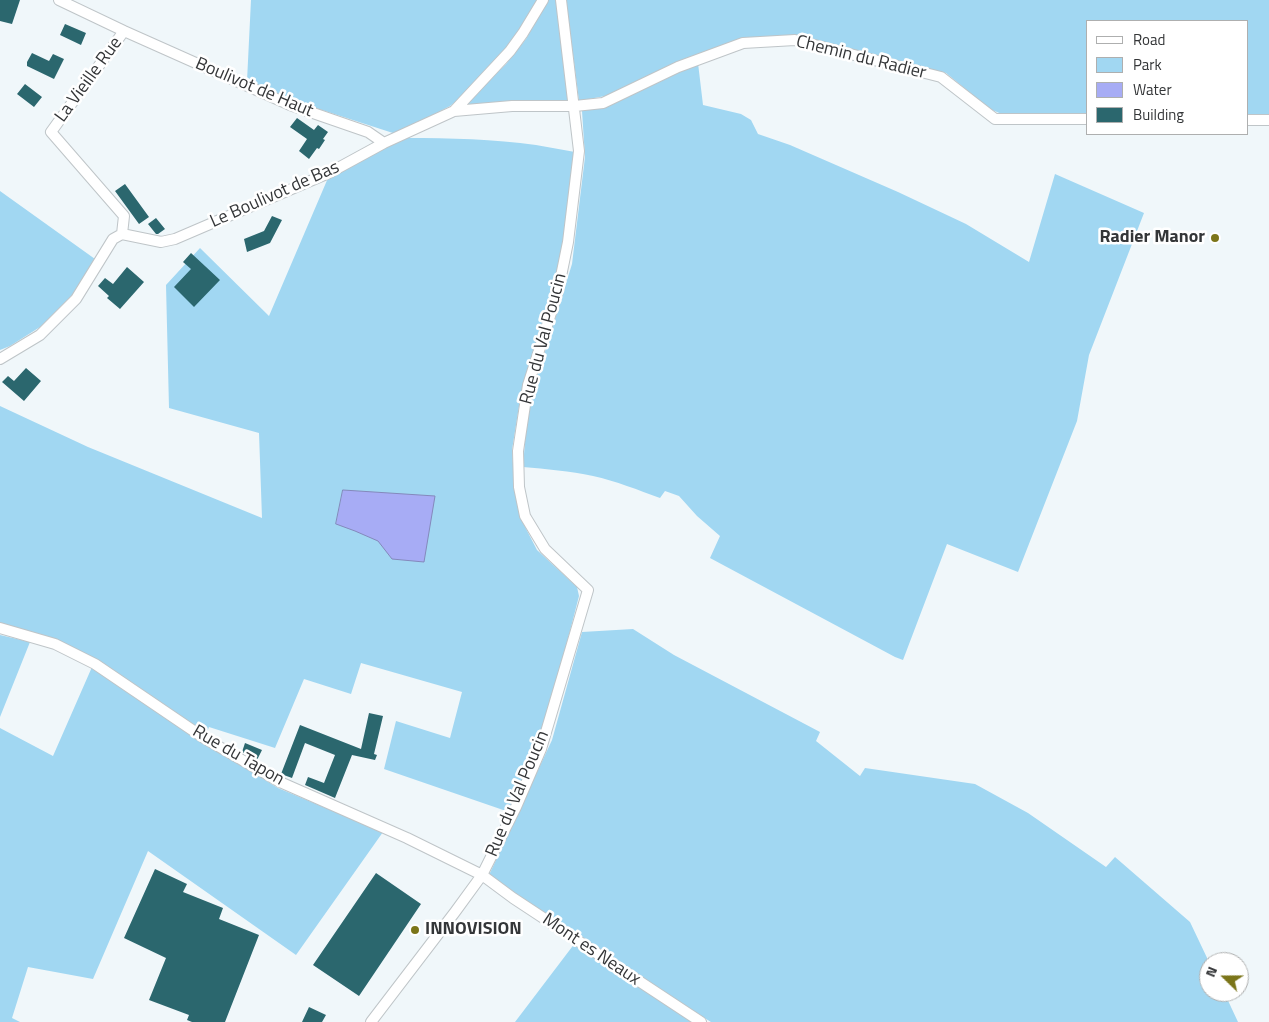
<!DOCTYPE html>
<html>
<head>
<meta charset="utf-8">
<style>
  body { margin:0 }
  #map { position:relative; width:1269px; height:1022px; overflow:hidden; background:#f0f7fa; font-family:"Titillium Web",sans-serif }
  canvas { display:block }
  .legend { position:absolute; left:1086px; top:20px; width:162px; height:115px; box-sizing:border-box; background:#fff; border:1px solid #aeafaf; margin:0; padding:6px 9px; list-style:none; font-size:15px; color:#343638 }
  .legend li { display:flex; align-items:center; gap:10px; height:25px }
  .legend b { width:25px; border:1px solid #aeafaf }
  .north { position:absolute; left:1199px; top:952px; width:50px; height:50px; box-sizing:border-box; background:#fff; border:1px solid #aeafaf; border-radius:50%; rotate:292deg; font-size:14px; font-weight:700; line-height:20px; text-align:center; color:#343638 }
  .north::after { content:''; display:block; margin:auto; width:18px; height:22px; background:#7b7519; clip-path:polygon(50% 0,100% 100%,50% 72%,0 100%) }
</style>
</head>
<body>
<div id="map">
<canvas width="1269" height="1022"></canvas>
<ul class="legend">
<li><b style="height:6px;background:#fff"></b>Road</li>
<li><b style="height:14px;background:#a1d7f2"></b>Park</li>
<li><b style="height:14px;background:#a7acf5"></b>Water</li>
<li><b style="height:14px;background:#2b676e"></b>Building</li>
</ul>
<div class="north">N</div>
</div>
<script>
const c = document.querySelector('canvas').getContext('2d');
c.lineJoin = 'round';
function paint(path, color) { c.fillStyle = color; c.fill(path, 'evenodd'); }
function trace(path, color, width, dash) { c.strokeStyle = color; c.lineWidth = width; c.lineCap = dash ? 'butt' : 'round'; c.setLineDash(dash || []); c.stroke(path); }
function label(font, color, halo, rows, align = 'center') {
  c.font = font + ' "Titillium Web",sans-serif'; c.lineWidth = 5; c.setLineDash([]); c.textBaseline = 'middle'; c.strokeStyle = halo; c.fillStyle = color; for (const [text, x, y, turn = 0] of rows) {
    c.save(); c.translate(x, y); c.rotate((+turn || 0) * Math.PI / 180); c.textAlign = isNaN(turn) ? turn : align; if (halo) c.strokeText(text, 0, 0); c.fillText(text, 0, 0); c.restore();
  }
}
paint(new Path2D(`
  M 251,0 L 539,0 L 511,45 L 472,89 L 450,106 L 396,134 L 291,100 L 247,81 Z
  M 548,0 L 556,0 L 571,103 L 462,107 L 506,64 L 526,39 Z
  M 566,0 L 1269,0 L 1269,114 L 1248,114 L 1248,21 L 1088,21 L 1088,114 L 1030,114 L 1004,115 L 990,109 L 946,73 L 797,35 L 737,40 L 699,54 L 605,96 L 579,101 Z
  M 698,63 L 703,105 L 741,114 L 751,120 L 758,134 L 790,145 L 898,192 L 966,224 L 1029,262 L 1055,174 L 1144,213 L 1089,355 L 1077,421 L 1018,572 L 947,544 L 903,660 L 895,657 L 710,558 L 720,536 L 697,516 L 679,496 L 665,491 L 660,498 C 638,490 616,481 593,476 C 570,471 546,469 523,467 L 526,429 L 533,390 L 572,264 L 585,157 L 582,111 L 610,105 Z
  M 407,138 C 450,138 494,139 536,145 C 549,147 562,150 575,152 L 563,247 L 549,303 L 521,394 L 512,450 L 515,490 L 522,521 L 537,550 L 577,587 L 579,596 L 570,631 L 543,727 L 532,761 L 509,812 L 384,769 L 396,721 L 450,738 L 462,692 L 361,663 L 351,694 L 304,679 L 275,748 L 209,727 L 206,735 L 86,654 L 64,644 L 0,626 L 0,406 L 88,447 L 262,518 L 259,433 L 169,408 L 166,285 L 200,248 L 269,316 L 328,178 L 396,141 Z
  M 0,191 L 95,259 L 74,293 L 40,327 L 10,346 L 0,350 Z
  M 633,629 L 674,655 L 820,732 L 816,741 L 860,776 L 865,768 L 975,784 L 1028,813 L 1106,867 L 1115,857 L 1190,922 L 1209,962 L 1209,992 L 1224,992 L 1238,1022 L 711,1022 C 635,976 562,926 489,875 L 552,740 L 582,632 Z
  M 0,635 L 30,642 L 0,717 Z
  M 92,667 L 202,741 L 278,788 L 383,832 L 296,955 L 148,851 L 93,979 L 28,967 L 12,1018 L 20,1022 L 0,1022 L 0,728 L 53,756 Z
  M 575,943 L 696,1022 L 515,1022 Z`), '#a1d7f2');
const water = new Path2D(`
  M 343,490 L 435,496 L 424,562 L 392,559 L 378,541 L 355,531 L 336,524 Z`);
paint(water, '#a7acf5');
trace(water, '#8489bc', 1);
paint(new Path2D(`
  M 0,0 L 20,0 L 12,24 L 0,21 Z
  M 65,24 L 86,33 L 81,45 L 60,35 Z
  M 32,53 L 49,61 L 53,54 L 64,59 L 54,79 L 27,66 L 27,62 Z
  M 25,84 L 42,97 L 34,107 L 17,94 Z
  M 297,118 L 314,130 L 318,125 L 328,132 L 323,139 L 325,140 L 319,149 L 317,148 L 309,159 L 299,151 L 307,139 L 290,127 Z
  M 125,184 L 149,217 L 139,224 L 115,191 Z
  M 272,216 L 282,220 L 270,243 L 247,252 L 244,239 L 264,231 Z
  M 156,218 L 165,229 L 158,234 L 156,234 L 148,224 Z
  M 191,253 L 220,280 L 194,307 L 174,287 L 191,269 L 183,262 Z
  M 127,267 L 144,282 L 120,309 L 107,298 L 109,296 L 98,286 L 105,278 L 113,284 Z
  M 26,368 L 41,381 L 24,401 L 2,382 L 8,376 L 14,381 Z
  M 369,713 L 383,716 L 374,754 L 377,755 L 375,760 L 352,755 L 335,798 L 305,785 L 308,777 L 324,783 L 335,755 L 305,743 L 292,778 L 281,774 L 300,725 L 361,749 Z
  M 245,743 L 262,750 L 257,760 L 242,752 Z
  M 155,869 L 187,884 L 183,892 L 223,908 L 219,919 L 259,935 L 225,1022 L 192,1022 L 187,1020 L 189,1015 L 149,1000 L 166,958 L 124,938 Z
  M 376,873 L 421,904 L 359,996 L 313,965 Z
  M 309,1007 L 326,1015 L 322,1022 L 302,1022 Z`), '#2b676e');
const street = new Path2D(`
  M 59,0 L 124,31 L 290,105 L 368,132 L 384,143
  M 454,111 L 512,106 L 575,106 L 603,103 L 678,67 L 743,43 L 795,40 L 941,77 L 995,119 L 1088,119
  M 1248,120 L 1269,120
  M 122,234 L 124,216 L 51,132 L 124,31
  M 0,359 L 40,335 L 76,299 L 113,239 L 122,234 L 161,242 L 175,239 L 329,173 L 384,143 L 454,111 L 510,51 L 523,33 L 543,0
  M 0,628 L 55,644 L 95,664 L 204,738 L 280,782 L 407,838 L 482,875 L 513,898 L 701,1022
  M 371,1022 L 455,912 L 482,875 L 516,807 L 541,749 L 588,590 L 545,549 L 525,516 L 519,487 L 518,451 L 528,385 L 558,291 L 568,242 L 579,151 L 561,0`);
trace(street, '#bfc5c8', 12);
trace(street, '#fff', 10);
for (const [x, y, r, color] of [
  [1215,238,5,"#7b7519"],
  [415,930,5,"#7b7519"]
]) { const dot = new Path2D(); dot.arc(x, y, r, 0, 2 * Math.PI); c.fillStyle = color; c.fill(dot); trace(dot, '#fff', 2); }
label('18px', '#343638', '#fff', [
  ["Chemin du Radier",861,58,14],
  ["La Vieille Rue",89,80,-54],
  ["Boulivot de Haut",254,88,23],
  ["Le Boulivot de Bas",275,195,-24],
  ["Rue du Val Poucin",544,339,-75],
  ["Rue du Tapon",238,756,30],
  ["Rue du Val Poucin",518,794,-67],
  ["Mont es Neaux",591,950,34]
]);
label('bold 18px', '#343638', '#fff', [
  ["Radier Manor",1205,238],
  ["INNOVISION",425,930,"left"]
], 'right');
</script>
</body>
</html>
